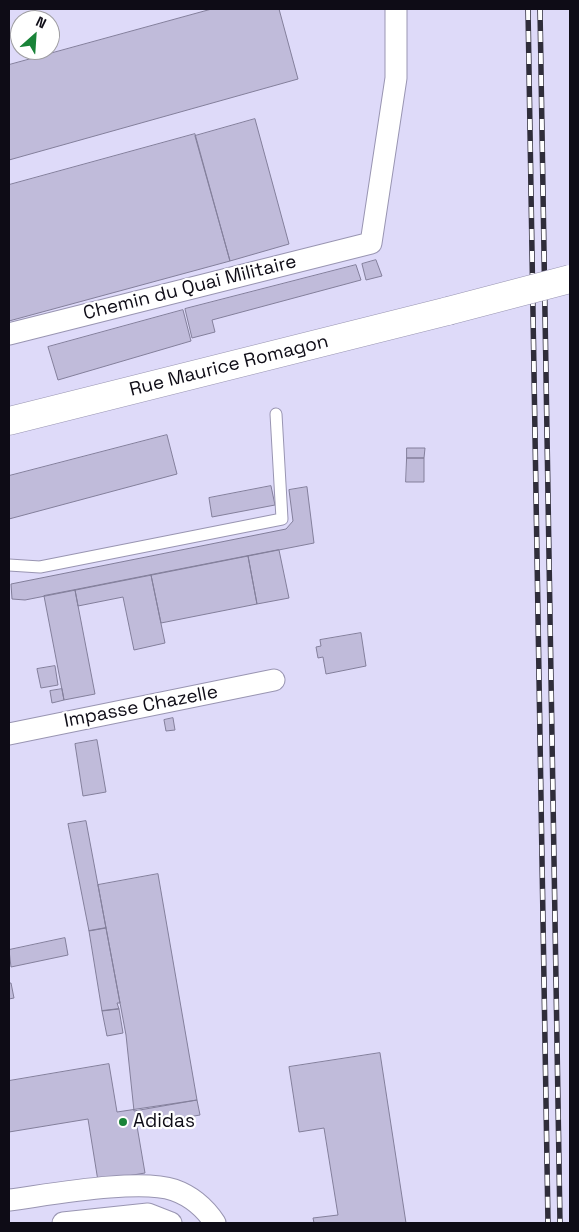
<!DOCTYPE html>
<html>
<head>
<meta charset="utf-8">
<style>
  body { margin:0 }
  #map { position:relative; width:579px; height:1232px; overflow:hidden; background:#dedaf9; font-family:"Space Grotesk",sans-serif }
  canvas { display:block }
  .frame { position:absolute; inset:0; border:10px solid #0e0c16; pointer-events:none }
  .north { position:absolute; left:10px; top:10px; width:50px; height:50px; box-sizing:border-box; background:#fff; border:1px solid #9f9ea2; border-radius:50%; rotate:26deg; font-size:14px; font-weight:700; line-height:20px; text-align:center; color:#0e0c16 }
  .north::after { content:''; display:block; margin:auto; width:18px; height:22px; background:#198338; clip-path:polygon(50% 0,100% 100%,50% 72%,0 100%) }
</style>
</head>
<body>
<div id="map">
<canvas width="579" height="1232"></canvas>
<div class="frame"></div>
<div class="north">N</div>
</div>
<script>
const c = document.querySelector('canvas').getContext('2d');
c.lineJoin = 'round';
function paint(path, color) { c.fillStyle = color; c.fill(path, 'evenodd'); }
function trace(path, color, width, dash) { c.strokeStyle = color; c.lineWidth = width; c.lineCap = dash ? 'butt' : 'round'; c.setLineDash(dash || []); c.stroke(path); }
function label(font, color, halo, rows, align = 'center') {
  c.font = font + ' "Space Grotesk",sans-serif'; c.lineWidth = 4.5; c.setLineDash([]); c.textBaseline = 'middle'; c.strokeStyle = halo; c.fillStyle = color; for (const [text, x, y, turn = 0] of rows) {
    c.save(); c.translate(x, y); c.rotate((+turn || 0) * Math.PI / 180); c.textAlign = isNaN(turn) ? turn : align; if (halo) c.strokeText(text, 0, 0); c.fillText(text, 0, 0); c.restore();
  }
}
const building = new Path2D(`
  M 212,9 L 279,9 L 298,79 L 9,160 L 9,65 Z
  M 255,119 L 289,244 L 230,261 L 195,136 Z
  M 195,134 L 230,261 L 9,321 L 9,185 Z
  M 376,260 L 382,276 L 366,280 L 362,264 Z
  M 356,265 L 361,280 L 212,320 L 215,332 L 192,338 L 185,309 Z
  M 183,310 L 191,341 L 58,380 L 48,347 Z
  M 167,435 L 177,474 L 9,519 L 9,476 Z
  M 407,448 L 425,448 L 424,458 L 407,458 Z
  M 407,458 L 424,458 L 424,482 L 406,482 Z
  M 271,486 L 275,505 L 212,517 L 209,498 Z
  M 307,487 L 314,543 L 25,600 L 12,599 L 11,584 L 286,529 L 293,521 L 289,490 Z
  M 279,550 L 289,598 L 257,604 L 248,556 Z
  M 248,556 L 257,604 L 161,623 L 151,575 Z
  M 151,575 L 165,643 L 134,650 L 123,597 L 78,606 L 75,590 Z
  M 75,590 L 95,694 L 64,700 L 44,596 Z
  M 361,633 L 366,666 L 326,674 L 323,657 L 318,658 L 316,647 L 321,646 L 320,640 Z
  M 55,666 L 58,685 L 41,688 L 37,669 Z
  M 62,689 L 64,700 L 52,703 L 50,691 Z
  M 173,718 L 175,730 L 166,731 L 164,720 Z
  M 97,740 L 106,792 L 83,796 L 75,744 Z
  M 86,821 L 106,928 L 89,931 L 68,824 Z
  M 158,874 L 197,1100 L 134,1111 L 126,1035 L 98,885 Z
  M 106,928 L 120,1003 L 117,1003 L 119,1009 L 102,1011 L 89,931 Z
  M 65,938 L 68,955 L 11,967 L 9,950 Z
  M 9,983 L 11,983 L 14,998 L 9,999 Z
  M 119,1009 L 123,1033 L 107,1036 L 102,1011 Z
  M 380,1053 L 406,1223 L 314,1223 L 313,1218 L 338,1215 L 324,1128 L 299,1132 L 289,1067 Z
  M 109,1064 L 117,1112 L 197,1100 L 200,1115 L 137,1126 L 145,1173 L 98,1181 L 88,1119 L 9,1132 L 9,1081 Z`);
paint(building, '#c0bbda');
trace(building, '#837f9b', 1);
const lane = new Path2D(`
  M 9,565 L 40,567 L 282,519 L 276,414`);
const street = new Path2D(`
  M 9,334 L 371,243 L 396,78 L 396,9
  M 9,734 L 274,680
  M 9,1200 C 48,1195 139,1178 174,1190 C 191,1196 205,1208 215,1223
  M 63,1223 L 148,1214 L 171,1223`);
const secondary = new Path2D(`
  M 9,421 L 448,311`);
trace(lane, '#9995b2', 13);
trace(street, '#9995b2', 23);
trace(secondary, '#9995b2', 29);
trace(lane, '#fff', 11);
trace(street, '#fff', 21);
trace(secondary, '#fff', 28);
const rail = new Path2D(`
  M 528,9 L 548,1223
  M 540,9 L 560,1223`);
trace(rail, '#2f2d3a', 5.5);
trace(rail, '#fff', 4, [11]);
const secondaryBridge = new Path2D(`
  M 448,311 L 570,279`);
trace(secondaryBridge, '#9995b2', 29, []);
trace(secondaryBridge, '#fff', 28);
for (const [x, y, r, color] of [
  [123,1122,5,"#198338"]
]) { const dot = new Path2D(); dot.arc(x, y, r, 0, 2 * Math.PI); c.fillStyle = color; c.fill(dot); trace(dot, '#fff', 2); }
label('19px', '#0e0c16', '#fff', [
  ["Chemin du Quai Militaire",190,288,-14],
  ["Rue Maurice Romagon",229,366,-14],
  ["Impasse Chazelle",141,707,-11]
]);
label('19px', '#0e0c16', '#fff', [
  ["Adidas",133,1122]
], 'left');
</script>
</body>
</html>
